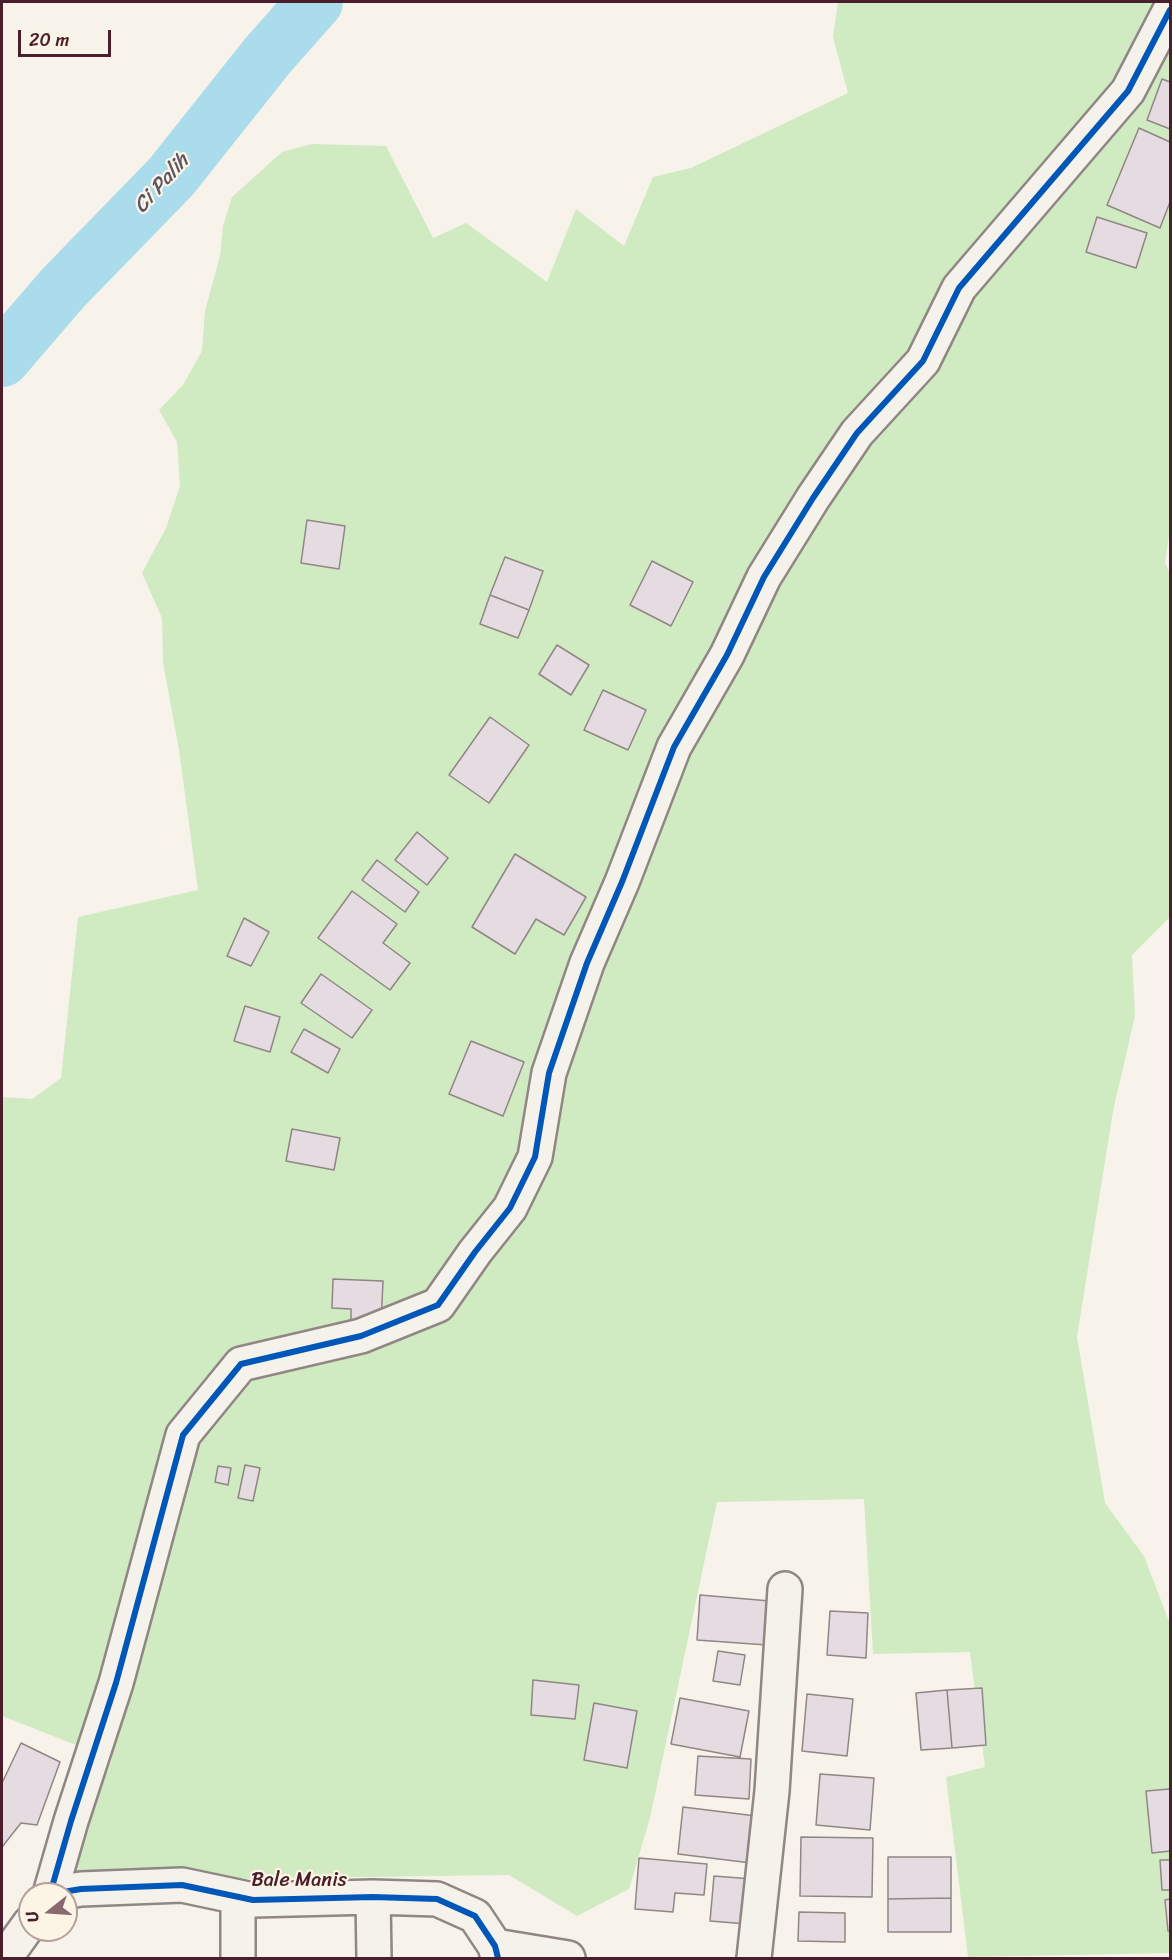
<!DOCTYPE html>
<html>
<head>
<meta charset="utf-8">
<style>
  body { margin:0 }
  #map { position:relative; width:1172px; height:1960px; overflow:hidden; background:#f7f3ea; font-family:Sriracha,sans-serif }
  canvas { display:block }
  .frame { position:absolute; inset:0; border:3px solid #4a1f2b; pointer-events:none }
  .north { position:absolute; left:18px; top:1882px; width:60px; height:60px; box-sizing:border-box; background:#fcf5e5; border:2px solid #b59f9b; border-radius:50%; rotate:253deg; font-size:16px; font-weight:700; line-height:24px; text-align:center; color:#4a1f2b }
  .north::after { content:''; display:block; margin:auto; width:21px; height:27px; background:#87696e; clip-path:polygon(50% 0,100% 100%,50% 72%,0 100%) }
  .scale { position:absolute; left:18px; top:30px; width:93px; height:27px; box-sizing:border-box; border:3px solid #4a1f2b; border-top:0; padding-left:8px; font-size:18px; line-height:21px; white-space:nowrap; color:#4a1f2b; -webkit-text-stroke:4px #fcf5e5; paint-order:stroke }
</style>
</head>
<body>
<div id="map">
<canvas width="1172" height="1960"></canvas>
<div class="frame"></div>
<div class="north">U</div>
<div class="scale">20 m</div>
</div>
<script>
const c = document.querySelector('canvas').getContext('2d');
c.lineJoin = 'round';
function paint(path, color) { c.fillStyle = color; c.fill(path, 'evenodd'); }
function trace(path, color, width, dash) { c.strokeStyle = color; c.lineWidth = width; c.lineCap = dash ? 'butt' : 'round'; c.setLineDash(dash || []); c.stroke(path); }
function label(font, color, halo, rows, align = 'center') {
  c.font = font + ' Sriracha,sans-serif'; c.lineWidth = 4.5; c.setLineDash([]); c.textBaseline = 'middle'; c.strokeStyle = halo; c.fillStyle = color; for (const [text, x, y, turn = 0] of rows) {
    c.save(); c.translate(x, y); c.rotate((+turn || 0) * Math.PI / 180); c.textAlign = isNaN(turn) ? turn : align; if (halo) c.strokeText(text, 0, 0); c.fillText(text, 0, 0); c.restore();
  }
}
paint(new Path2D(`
  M 838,2 L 1170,2 L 1170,528 L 1165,563 L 1170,574 L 1170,917 L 1132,955 L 1135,1016 L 1113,1111 L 1077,1337 L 1105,1503 L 1144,1556 L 1170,1624 L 1170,1953 L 968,1957 L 946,1777 L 985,1767 L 970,1652 L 873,1654 L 864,1499 L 717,1502 L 650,1818 L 629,1889 L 577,1916 L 509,1875 L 65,1881 L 112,1759 L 2,1716 L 2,1097 L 32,1099 L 61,1078 L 78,917 L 198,890 L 179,750 L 163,662 L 162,618 L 142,573 L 166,528 L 180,486 L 177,442 L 159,410 L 183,385 L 202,351 L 205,311 L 220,256 L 223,226 L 232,197 L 282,152 L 312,144 L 386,146 L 433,238 L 466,223 L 547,282 L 576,209 L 624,246 L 653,177 L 691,168 L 848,93 L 833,37 Z`), '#d0eac2');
trace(new Path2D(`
  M 2,359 L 63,288 L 171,177 L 268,55 L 315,2`), '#abdceb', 56);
const building = new Path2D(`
  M 1162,79 L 1170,82 L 1170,129 L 1147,120 Z
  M 1139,128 L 1170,142 L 1170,202 L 1160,228 L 1107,205 Z
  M 1097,217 L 1147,233 L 1136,268 L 1086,252 Z
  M 307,520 L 345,526 L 339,569 L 301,563 Z
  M 505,557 L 543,571 L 529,610 L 490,595 Z
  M 652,561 L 693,582 L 671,626 L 630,605 Z
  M 490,595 L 529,610 L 518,638 L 480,624 Z
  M 557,645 L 589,665 L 571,695 L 539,674 Z
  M 603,690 L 646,710 L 628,750 L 584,730 Z
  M 490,717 L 529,745 L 489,803 L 449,775 Z
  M 417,832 L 448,858 L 427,885 L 395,860 Z
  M 515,854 L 586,897 L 564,935 L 536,919 L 515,954 L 472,927 Z
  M 377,860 L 419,892 L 405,912 L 362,880 Z
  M 352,891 L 397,924 L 383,943 L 410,963 L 390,990 L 318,938 Z
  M 244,918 L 269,932 L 251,966 L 227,956 Z
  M 321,974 L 372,1010 L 352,1038 L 301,1003 Z
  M 245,1006 L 280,1017 L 270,1052 L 234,1041 Z
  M 304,1029 L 340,1049 L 328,1073 L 291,1052 Z
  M 471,1041 L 524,1062 L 503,1116 L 449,1094 Z
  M 292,1129 L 340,1138 L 334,1170 L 286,1161 Z
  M 333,1279 L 383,1281 L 381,1324 L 351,1322 L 351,1309 L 332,1308 Z
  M 245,1465 L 260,1468 L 253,1501 L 238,1498 Z
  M 218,1466 L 231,1468 L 228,1485 L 215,1482 Z
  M 700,1595 L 770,1601 L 767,1645 L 697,1640 Z
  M 830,1611 L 868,1613 L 866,1658 L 827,1655 Z
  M 718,1651 L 745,1655 L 740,1685 L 713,1681 Z
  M 533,1680 L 579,1685 L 575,1719 L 531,1715 Z
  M 982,1688 L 986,1745 L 952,1748 L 947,1690 Z
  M 947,1690 L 952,1748 L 921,1750 L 916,1693 Z
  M 807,1694 L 853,1699 L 847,1756 L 802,1751 Z
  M 680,1698 L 749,1711 L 740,1757 L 671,1744 Z
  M 594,1703 L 637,1711 L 627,1768 L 584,1760 Z
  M 21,1743 L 60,1762 L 37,1825 L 21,1823 L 2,1847 L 2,1783 Z
  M 698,1756 L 751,1759 L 749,1799 L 695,1795 Z
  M 820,1774 L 874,1778 L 870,1830 L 816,1825 Z
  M 1170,1789 L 1170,1851 L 1152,1853 L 1146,1791 Z
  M 683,1807 L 756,1816 L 751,1863 L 678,1854 Z
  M 801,1837 L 873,1838 L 872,1897 L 800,1896 Z
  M 888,1857 L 951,1857 L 951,1898 L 888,1899 Z
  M 639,1858 L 707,1864 L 704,1895 L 675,1893 L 673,1912 L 635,1909 Z
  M 1160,1860 L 1170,1860 L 1170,1890 L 1162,1890 Z
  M 714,1876 L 752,1879 L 747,1924 L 710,1921 Z
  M 951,1898 L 951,1932 L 888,1932 L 888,1899 Z
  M 1170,1899 L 1170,1931 L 1168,1931 L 1165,1900 Z
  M 799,1912 L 845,1913 L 845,1942 L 798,1941 Z`);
paint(building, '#e5dce1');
trace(building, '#908684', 1.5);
const minor = new Path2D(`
  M 50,1894 L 71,1821 L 116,1683 L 183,1435 L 241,1364 L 361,1336 L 438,1305 L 475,1252 L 510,1208 L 535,1157 L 549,1073 L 587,963 L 622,882 L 674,747 L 727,655 L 764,577 L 813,498 L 857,433 L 923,361 L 959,288 L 1128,91 L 1170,10
  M 51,1894 L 81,1889 L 182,1885 L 253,1900 L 373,1897 L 437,1899 L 475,1916 L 495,1946 L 498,1958
  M 373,1897 L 374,1958
  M 238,1898 L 238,1958
  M 495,1946 L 568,1958
  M 5,1958 L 30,1923
  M 754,1958 L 772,1791 L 785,1589`);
trace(minor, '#908684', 38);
trace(minor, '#f5f2ec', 33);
trace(new Path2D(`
  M 50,1894 L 71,1821 L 116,1683 L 183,1435 L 241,1364 L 361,1336 L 438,1305 L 475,1252 L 510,1208 L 535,1157 L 549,1073 L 587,963 L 622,882 L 674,747 L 727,655 L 764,577 L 813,498 L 857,433 L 923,361 L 959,288 L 1128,91 L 1170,10
  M 51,1894 L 81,1889 L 182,1885 L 253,1900 L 373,1897 L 437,1899 L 475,1916 L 495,1946 L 498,1958`), '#0057b8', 6);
label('20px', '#4a1f2b', '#fcf5e5', [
  ["Bale Manis",299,1881]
]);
label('italic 21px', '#5d5565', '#fcf5e5', [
  ["Ci Palih",162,184,-48]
]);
</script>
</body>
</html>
